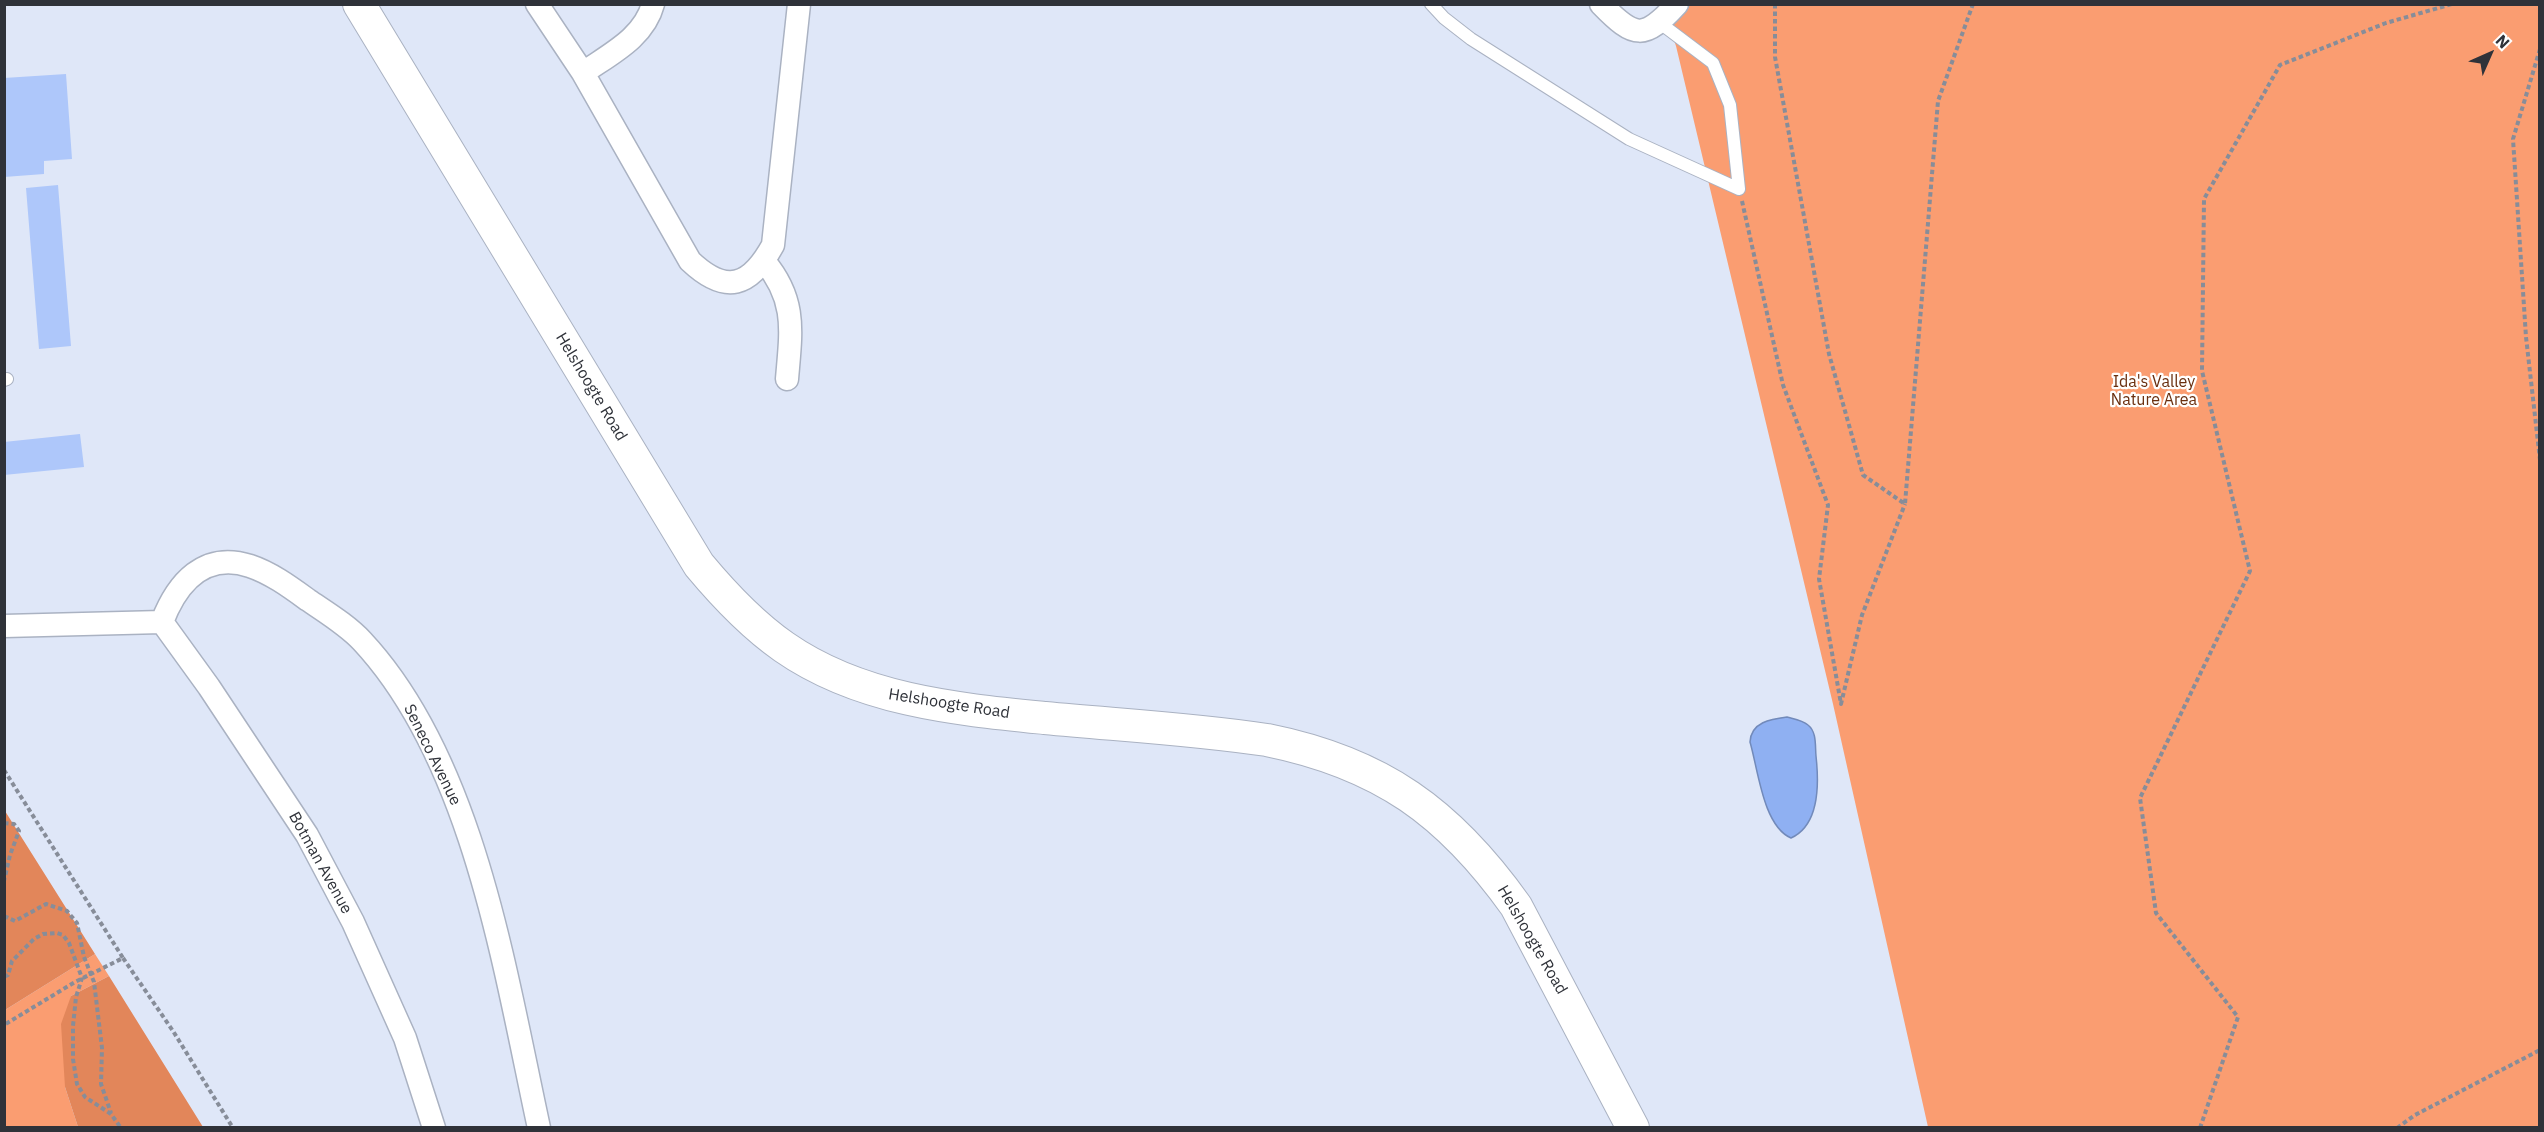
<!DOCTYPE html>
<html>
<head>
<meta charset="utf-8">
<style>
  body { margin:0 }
  #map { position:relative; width:2544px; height:1132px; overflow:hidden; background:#dfe7f8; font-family:"IBM Plex Sans",sans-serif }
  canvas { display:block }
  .frame { position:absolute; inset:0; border:6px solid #2f3239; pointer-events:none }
  .north { position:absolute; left:2460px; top:24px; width:60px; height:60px; -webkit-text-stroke:4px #fff; paint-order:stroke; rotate:45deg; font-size:16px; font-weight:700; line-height:24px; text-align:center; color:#2f3239 }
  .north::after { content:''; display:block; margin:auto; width:21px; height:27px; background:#2f3239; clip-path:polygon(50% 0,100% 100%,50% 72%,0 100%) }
</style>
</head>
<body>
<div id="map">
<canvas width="2544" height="1132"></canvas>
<div class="frame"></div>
<div class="north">N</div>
</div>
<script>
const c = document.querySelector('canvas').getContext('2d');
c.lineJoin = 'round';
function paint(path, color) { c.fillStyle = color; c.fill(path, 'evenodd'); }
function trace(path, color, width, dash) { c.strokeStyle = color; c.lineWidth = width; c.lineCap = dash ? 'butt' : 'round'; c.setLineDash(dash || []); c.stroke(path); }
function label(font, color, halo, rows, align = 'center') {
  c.font = font + ' "IBM Plex Sans",sans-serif'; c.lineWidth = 4.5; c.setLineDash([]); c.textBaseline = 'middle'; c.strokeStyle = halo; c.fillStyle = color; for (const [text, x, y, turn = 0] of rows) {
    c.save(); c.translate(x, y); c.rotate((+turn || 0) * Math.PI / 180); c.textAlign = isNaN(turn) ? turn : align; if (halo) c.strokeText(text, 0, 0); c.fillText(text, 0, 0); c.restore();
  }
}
paint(new Path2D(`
  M 1662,5 L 2539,5 L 2539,1127 L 1928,1127 L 1833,704 L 1676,46 Z
  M 95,954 L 109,976 L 71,996 L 65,1087 L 78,1127 L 5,1128 L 5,1010 Z`), '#fa9d71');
paint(new Path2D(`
  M 5,811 L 95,954 L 5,1010 L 4,1010 Z
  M 109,976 L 203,1127 L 78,1127 L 65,1087 L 61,1024 L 71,996 Z`), '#e2865a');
const water = new Path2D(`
  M 1787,717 C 1794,719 1802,720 1808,725 C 1817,732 1815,746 1816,756 C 1819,783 1820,825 1791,838 C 1763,826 1758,769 1750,742 C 1751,722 1771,719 1787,717 Z`);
paint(water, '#8fb0f2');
trace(water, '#728aba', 1.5);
paint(new Path2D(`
  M 66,74 L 72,159 L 44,161 L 44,174 L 4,177 L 4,78 Z
  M 58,185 L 71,346 L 39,349 L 26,188 Z
  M 80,434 L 84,467 L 4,475 L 4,442 Z`), '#aec7fa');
const lane = new Path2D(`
  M 1431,4 L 1444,18 L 1471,39 L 1629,139 L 1739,189
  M 1660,23 L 1713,63 L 1730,105 L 1739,189
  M 4,380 L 7,379`);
const street = new Path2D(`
  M 537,4 L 583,73 C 610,54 644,38 653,4
  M 1601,4 C 1635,39 1644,40 1677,4
  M 583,73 L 690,261 C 726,295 750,287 773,245 L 799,4
  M 764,261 C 797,300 791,331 787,379
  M 162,622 C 177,583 204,551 250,566 C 271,573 290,587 308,600 C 327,613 347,625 362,641 C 474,761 505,972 539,1128
  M 162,622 L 209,687 L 307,835 L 353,922 L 405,1038 L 434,1128
  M 4,626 L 162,622`);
const secondary = new Path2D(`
  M 359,4 L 699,565 C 724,595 751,624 784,647 C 860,700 955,709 1045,718 C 1119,725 1193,729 1267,740 C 1381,763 1449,812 1516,906 L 1633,1128`);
trace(lane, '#aab2c2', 14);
trace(street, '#aab2c2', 25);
trace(secondary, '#aab2c2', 34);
trace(new Path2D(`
  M 1775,4 L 1775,57 L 1829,354 L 1863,475 L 1905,504 L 1938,101 L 1973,4
  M 2540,49 L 2513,139 L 2526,337 L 2540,460
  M 1742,201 L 1783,385 L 1828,505 L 1819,579 L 1841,704 L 1862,615 L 1905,504
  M 4,770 L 123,958 L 75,982 L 4,1025
  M 4,823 L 14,824 L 19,831 L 10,855 L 4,881
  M 4,916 L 15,921 L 46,904 L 67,911 L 77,923 L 84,957 L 94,982 L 102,1048 L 101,1084 L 111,1113
  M 123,958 L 173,1031 L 233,1128
  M 4,977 L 8,975 L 12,961 L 34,939 L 43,934 L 57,933 L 63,935 L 69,943 L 82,978 L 76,997 L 73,1026 L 73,1059 L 77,1084 L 85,1097 L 111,1114 L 121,1128
  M 2200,1128 L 2238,1017 L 2156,913 L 2140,798 L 2250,571 L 2202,371 L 2204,199 L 2280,65 L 2386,23 L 2452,4
  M 2397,1128 L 2415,1115 L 2540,1050`), '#878d99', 4, [4.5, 3]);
trace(lane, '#fff', 12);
trace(street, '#fff', 22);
trace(secondary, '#fff', 32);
label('16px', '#6a2f0f', '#fff', [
  ["Ida's Valley",2154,382],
  ["Nature Area",2154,400]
]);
label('16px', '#2f3239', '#fff', [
  ["Helshoogte Road",591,387,59],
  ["Helshoogte Road",949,704,9],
  ["Seneco Avenue",432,755,64],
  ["Botman Avenue",320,863,61],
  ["Helshoogte Road",1532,940,60]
]);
</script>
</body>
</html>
